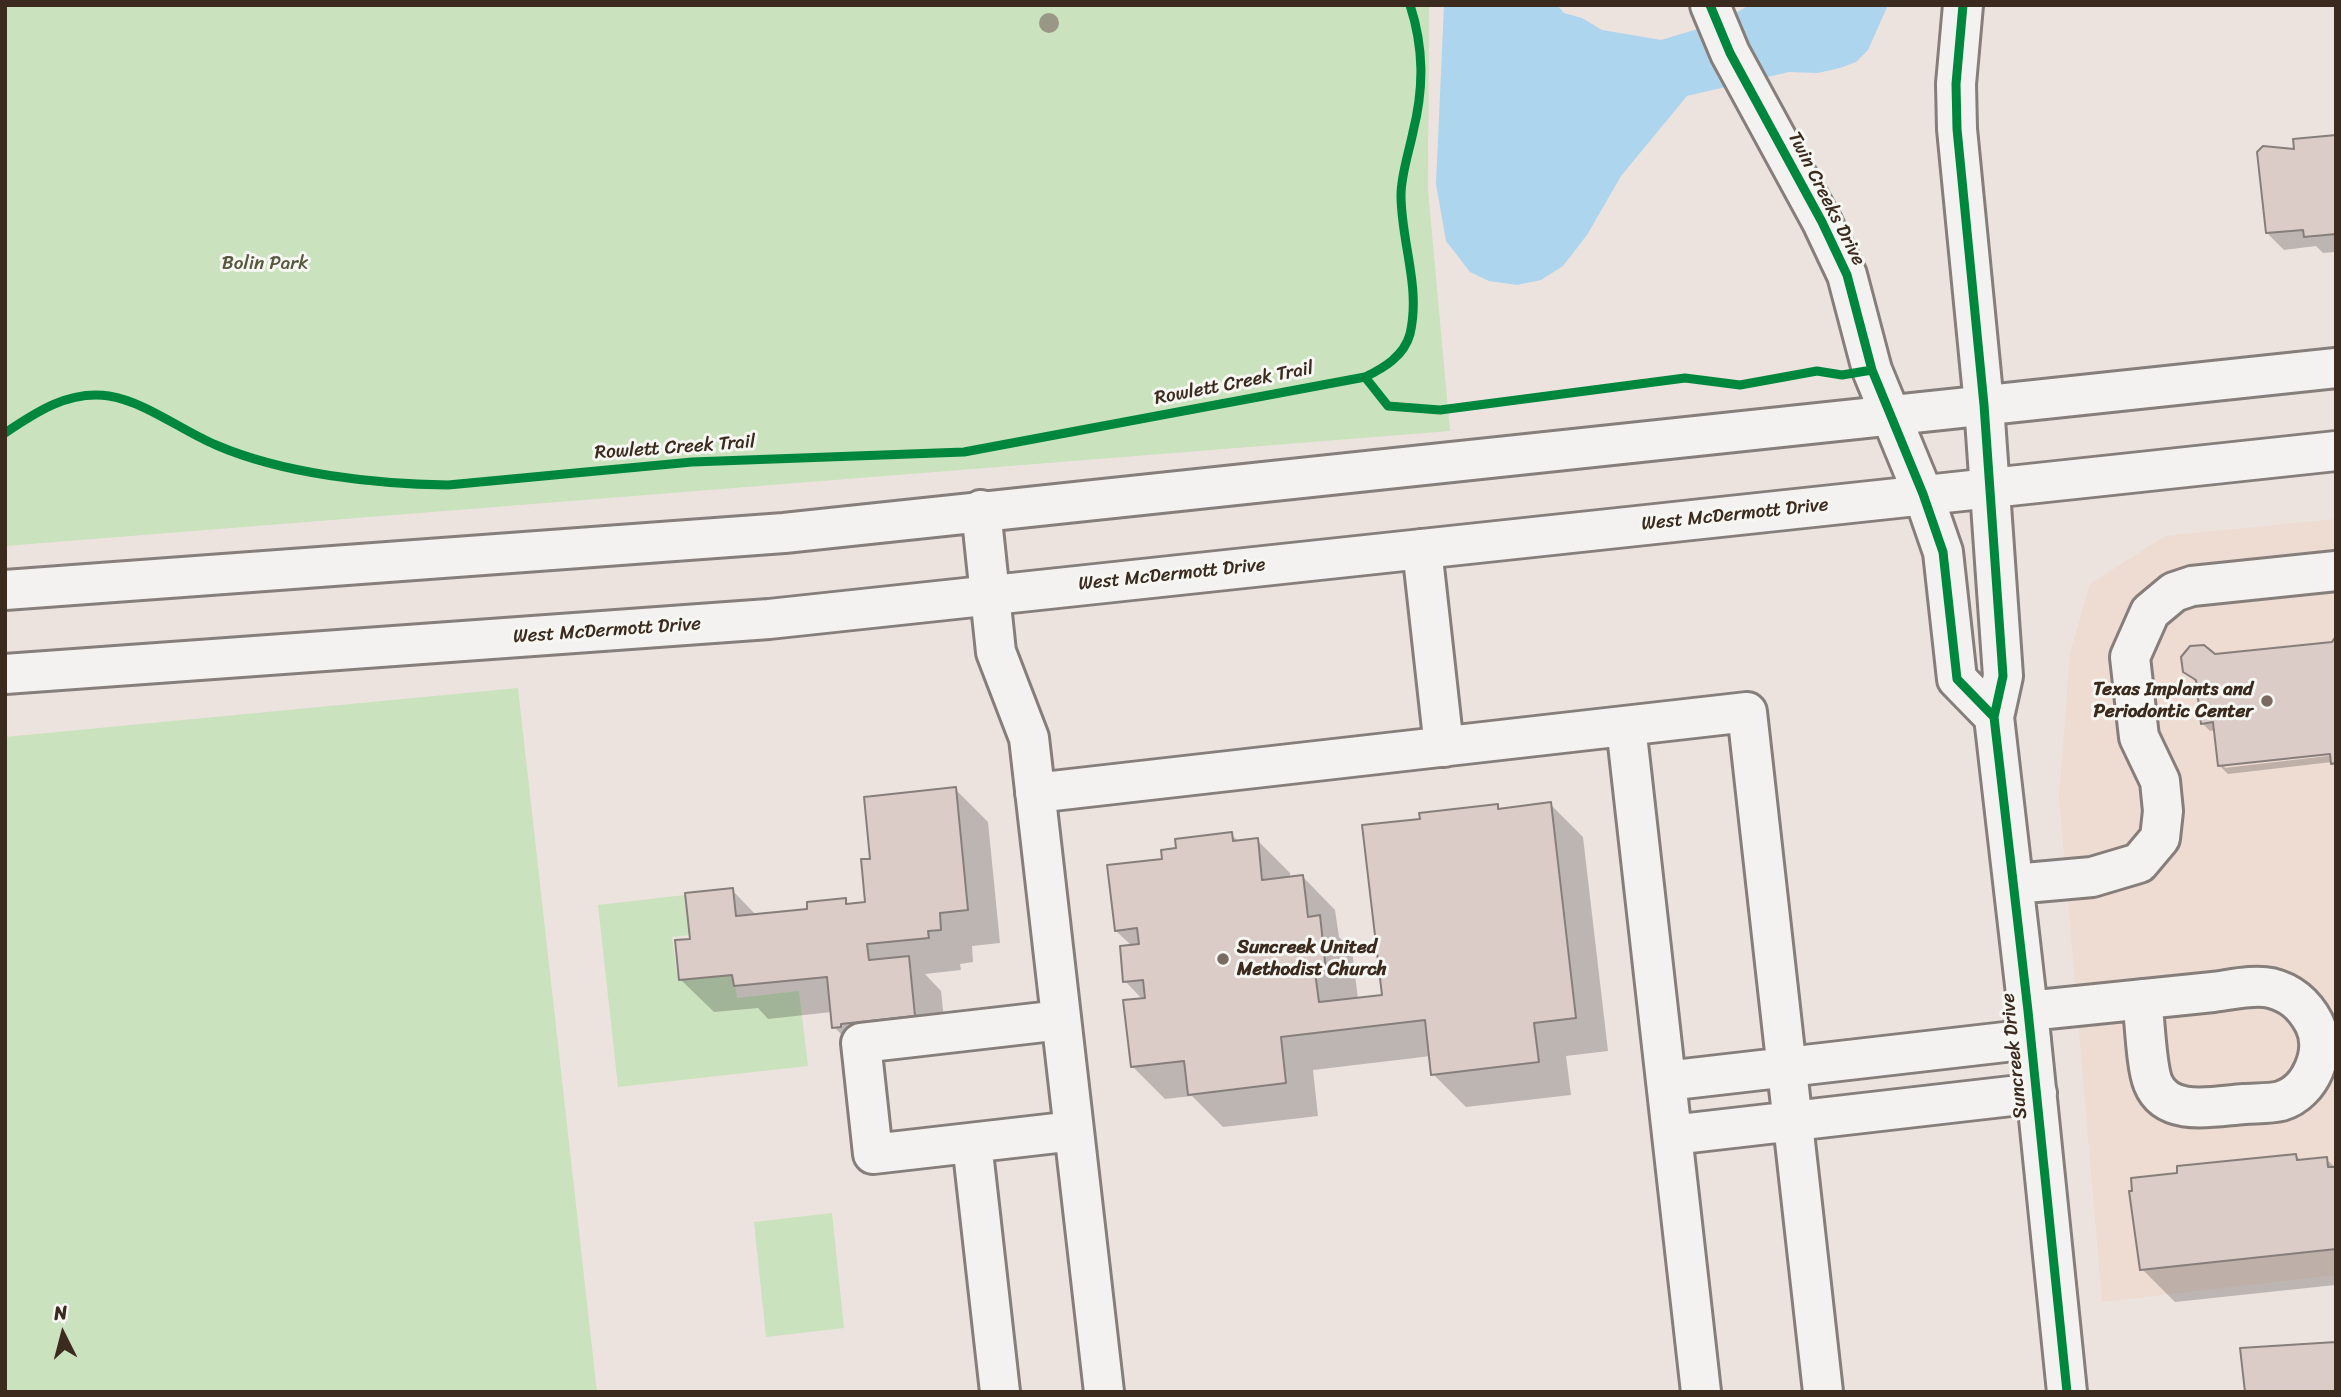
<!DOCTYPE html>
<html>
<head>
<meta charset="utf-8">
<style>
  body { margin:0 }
  #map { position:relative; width:2341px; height:1397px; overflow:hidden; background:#ece3df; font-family:Sriracha,sans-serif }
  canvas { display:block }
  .frame { position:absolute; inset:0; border:7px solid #3b2a1e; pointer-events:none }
  .north { position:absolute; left:28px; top:1299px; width:70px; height:70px; -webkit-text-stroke:5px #f6f6f2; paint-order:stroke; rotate:354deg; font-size:19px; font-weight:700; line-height:28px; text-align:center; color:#3b2a1e }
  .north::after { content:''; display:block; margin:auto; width:24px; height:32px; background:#3b2a1e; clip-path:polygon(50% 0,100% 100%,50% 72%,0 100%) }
</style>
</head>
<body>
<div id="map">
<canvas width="2341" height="1397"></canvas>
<div class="frame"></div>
<div class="north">N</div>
</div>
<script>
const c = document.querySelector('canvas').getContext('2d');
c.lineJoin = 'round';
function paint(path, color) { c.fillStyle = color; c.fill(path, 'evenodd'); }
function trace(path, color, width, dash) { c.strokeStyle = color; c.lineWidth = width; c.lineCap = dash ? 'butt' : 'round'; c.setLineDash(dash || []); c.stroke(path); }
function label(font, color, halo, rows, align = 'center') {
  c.font = font + ' Sriracha,sans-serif'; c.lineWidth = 6; c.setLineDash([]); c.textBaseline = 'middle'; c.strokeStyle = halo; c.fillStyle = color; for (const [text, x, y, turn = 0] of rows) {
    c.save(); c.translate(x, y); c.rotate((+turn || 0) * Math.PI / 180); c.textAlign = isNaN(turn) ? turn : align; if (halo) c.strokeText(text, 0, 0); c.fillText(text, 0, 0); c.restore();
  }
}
paint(new Path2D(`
  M 2336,519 L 2336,1275 L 2102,1302 L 2059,797 L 2070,653 L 2090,584 L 2165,536 Z`), '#eedbd2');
paint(new Path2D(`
  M 5,5 L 1429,5 L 1428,190 L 1450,431 L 5,546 Z
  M 518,688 L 597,1392 L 5,1392 L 5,737 Z
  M 685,895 L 690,935 L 672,937 L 677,974 L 733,968 L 737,998 L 799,991 L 808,1066 L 618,1087 L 598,905 Z
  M 832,1213 L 844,1328 L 766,1337 L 754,1222 Z`), '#cae2bd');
paint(new Path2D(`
  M 1444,5 L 1557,5 L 1564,13 L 1582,18 L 1602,30 L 1661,40 L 1721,22 L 1749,5 L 1888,5 L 1868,50 L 1856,62 L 1840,68 L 1818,73 L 1789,72 L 1687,96 L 1621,176 L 1587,235 L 1563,266 L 1541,280 L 1517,285 L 1489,281 L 1470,272 L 1446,241 L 1436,184 Z`), '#add5ed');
paint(new Path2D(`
  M 2336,137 L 2336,252 L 2323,253 L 2316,246 L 2284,250 L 2267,233 L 2296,150 Z
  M 2333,643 L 2224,768 L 2336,755 L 2336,766 L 2332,762 L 2228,774 L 2220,766 L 2216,730 L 2210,731 L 2202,723 L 2196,682 L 2185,671 L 2215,656 Z
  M 955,789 L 988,822 L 1000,943 L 972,946 L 973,962 L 960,964 L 961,970 L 925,974 L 941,991 L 947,1048 L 867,1060 L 834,1027 L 832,1012 L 768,1019 L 758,1008 L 714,1012 L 681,980 L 692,940 L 732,890 L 757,916 L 809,910 L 845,900 L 850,905 L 867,903 L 872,861 Z
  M 1550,804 L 1583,837 L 1608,1051 L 1566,1056 L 1571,1095 L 1466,1107 L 1433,1074 L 1431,1056 L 1313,1070 L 1318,1116 L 1223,1127 L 1192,1096 L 1165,1099 L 1132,1066 L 1143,1000 L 1125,981 L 1133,947 L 1116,931 L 1164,860 L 1178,850 L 1231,834 L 1239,842 L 1257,840 L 1290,873 L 1290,878 L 1303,877 L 1335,910 L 1339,937 L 1352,950 L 1358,999 L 1383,996 L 1422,820 L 1497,806 L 1501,810 Z
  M 2296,1156 L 2301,1161 L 2326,1159 L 2336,1168 L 2336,1290 L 2335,1285 L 2175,1302 L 2142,1269 L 2179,1174 Z`), '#0003');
const building = new Path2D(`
  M 2336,135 L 2336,234 L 2304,237 L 2303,230 L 2266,233 L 2257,152 L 2263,146 L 2294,149 L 2293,139 Z
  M 2336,636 L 2336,763 L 2331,764 L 2330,754 L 2218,766 L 2213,722 L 2201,724 L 2196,680 L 2183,672 L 2181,657 L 2190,646 L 2204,645 L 2215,654 L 2332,642 Z
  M 956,787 L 968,910 L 940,913 L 941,930 L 928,931 L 929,938 L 867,944 L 869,960 L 909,956 L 915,1016 L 841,1024 L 841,1027 L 832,1028 L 827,977 L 734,986 L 732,975 L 679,980 L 675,940 L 690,939 L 685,893 L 733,888 L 736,916 L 807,909 L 807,902 L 846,898 L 846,904 L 865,902 L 861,859 L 870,859 L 864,797 Z
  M 1551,802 L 1576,1018 L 1534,1023 L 1539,1062 L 1431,1075 L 1425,1020 L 1281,1037 L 1286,1083 L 1188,1095 L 1184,1061 L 1131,1067 L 1123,1000 L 1145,998 L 1143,980 L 1123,982 L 1120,946 L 1139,944 L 1137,928 L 1115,931 L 1107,865 L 1162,859 L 1161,850 L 1176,848 L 1175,839 L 1232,832 L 1233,841 L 1258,838 L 1262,880 L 1303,875 L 1308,917 L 1320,915 L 1326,971 L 1315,972 L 1319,1002 L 1382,995 L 1362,825 L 1420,819 L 1419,813 L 1498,804 L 1498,809 Z
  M 2296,1154 L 2297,1160 L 2327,1157 L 2328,1167 L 2336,1167 L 2336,1249 L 2140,1270 L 2129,1191 L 2132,1191 L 2131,1178 L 2177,1173 L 2177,1166 Z
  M 2336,1342 L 2336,1392 L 2245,1392 L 2240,1348 Z`);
paint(building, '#dbccc7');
trace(building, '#867e7a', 2);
const minor = new Path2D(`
  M 1710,5 L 1730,53 L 1822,222 L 1847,275 L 1872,370 L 1923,494 L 1943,552 L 1957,679 L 1994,717
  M 1963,5 L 1956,84 L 1957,129 L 1984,405 L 2003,676 L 1994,717 L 2028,1011 L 2067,1392
  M 981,510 L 996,652 L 1029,738 L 1104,1392
  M 1422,549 L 1444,747
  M 1626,726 L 1701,1392
  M 1035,793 L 1747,712 L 1823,1392
  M 2014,884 L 2092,877 L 2139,863 L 2160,838 L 2163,811 L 2160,781 L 2139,737 L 2130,657 L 2150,612 L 2174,592 L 2192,586 L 2336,571
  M 2028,1011 C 2090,1005 2151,998 2213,992 C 2230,990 2254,984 2271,988 C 2291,993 2304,1004 2314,1023 C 2328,1051 2311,1092 2281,1101 C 2269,1104 2255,1103 2244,1104 C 2215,1106 2167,1118 2153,1083 C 2146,1066 2145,1020 2142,999
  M 1061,1020 L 861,1043 L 873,1154 L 1074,1131
  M 1666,1081 L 2031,1039
  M 1672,1135 L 2037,1093
  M 972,1143 L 1000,1392`);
const major = new Path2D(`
  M 5,590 L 784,533 L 2336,368
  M 5,674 L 769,619 L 2336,451`);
trace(minor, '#867e7a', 44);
trace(major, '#867e7a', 44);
trace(minor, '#f4f2f0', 38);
trace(major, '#f4f2f0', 38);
trace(new Path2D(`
  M 1710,5 L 1730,53 L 1822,222 L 1847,275 L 1872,370 L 1923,494 L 1943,552 L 1957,679 L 1994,717
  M 1963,5 L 1956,84 L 1957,129 L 1984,405 L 2003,676 L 1994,717 L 2028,1011 L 2067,1392
  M 1365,377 L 1388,406 L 1440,410 L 1685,378 L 1740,385 L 1817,371 L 1842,375 L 1872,370
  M 5,433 C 36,412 69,390 109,396 C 146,402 182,431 216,445 C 283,474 375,484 448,485 L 692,462 L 964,452 L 1365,377 C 1384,368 1404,356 1410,334 C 1421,287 1401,242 1401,195 C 1401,175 1409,152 1413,132 C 1424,88 1424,48 1410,5`), '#00873e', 9);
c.fillStyle = '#9b9787';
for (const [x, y] of [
  [1049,23]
]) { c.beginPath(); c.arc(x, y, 10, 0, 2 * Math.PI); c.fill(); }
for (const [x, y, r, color] of [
  [2267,701,7,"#796b62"],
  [1223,959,7,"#796b62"]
]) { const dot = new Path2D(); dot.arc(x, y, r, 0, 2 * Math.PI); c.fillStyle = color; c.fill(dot); trace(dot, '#f6f6f2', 2.5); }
label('19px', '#3b2a1e', '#f6f6f2', [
  ["Twin Creeks Drive",1826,199,63],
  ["Rowlett Creek Trail",1234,384,-11],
  ["Rowlett Creek Trail",675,448,-4],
  ["West McDermott Drive",1735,515,-6],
  ["West McDermott Drive",1172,575,-6],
  ["West McDermott Drive",607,631,-4],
  ["Suncreek Drive",2015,1056,-96]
]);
label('19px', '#58583f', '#f6f6f2', [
  ["Bolin Park",265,264]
]);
label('bold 19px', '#3b2a1e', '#f6f6f2', [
  ["Texas Implants and",2253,690],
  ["Periodontic Center",2253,712],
  ["Suncreek United",1237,948,"left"],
  ["Methodist Church",1237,970,"left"]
], 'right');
</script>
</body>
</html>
